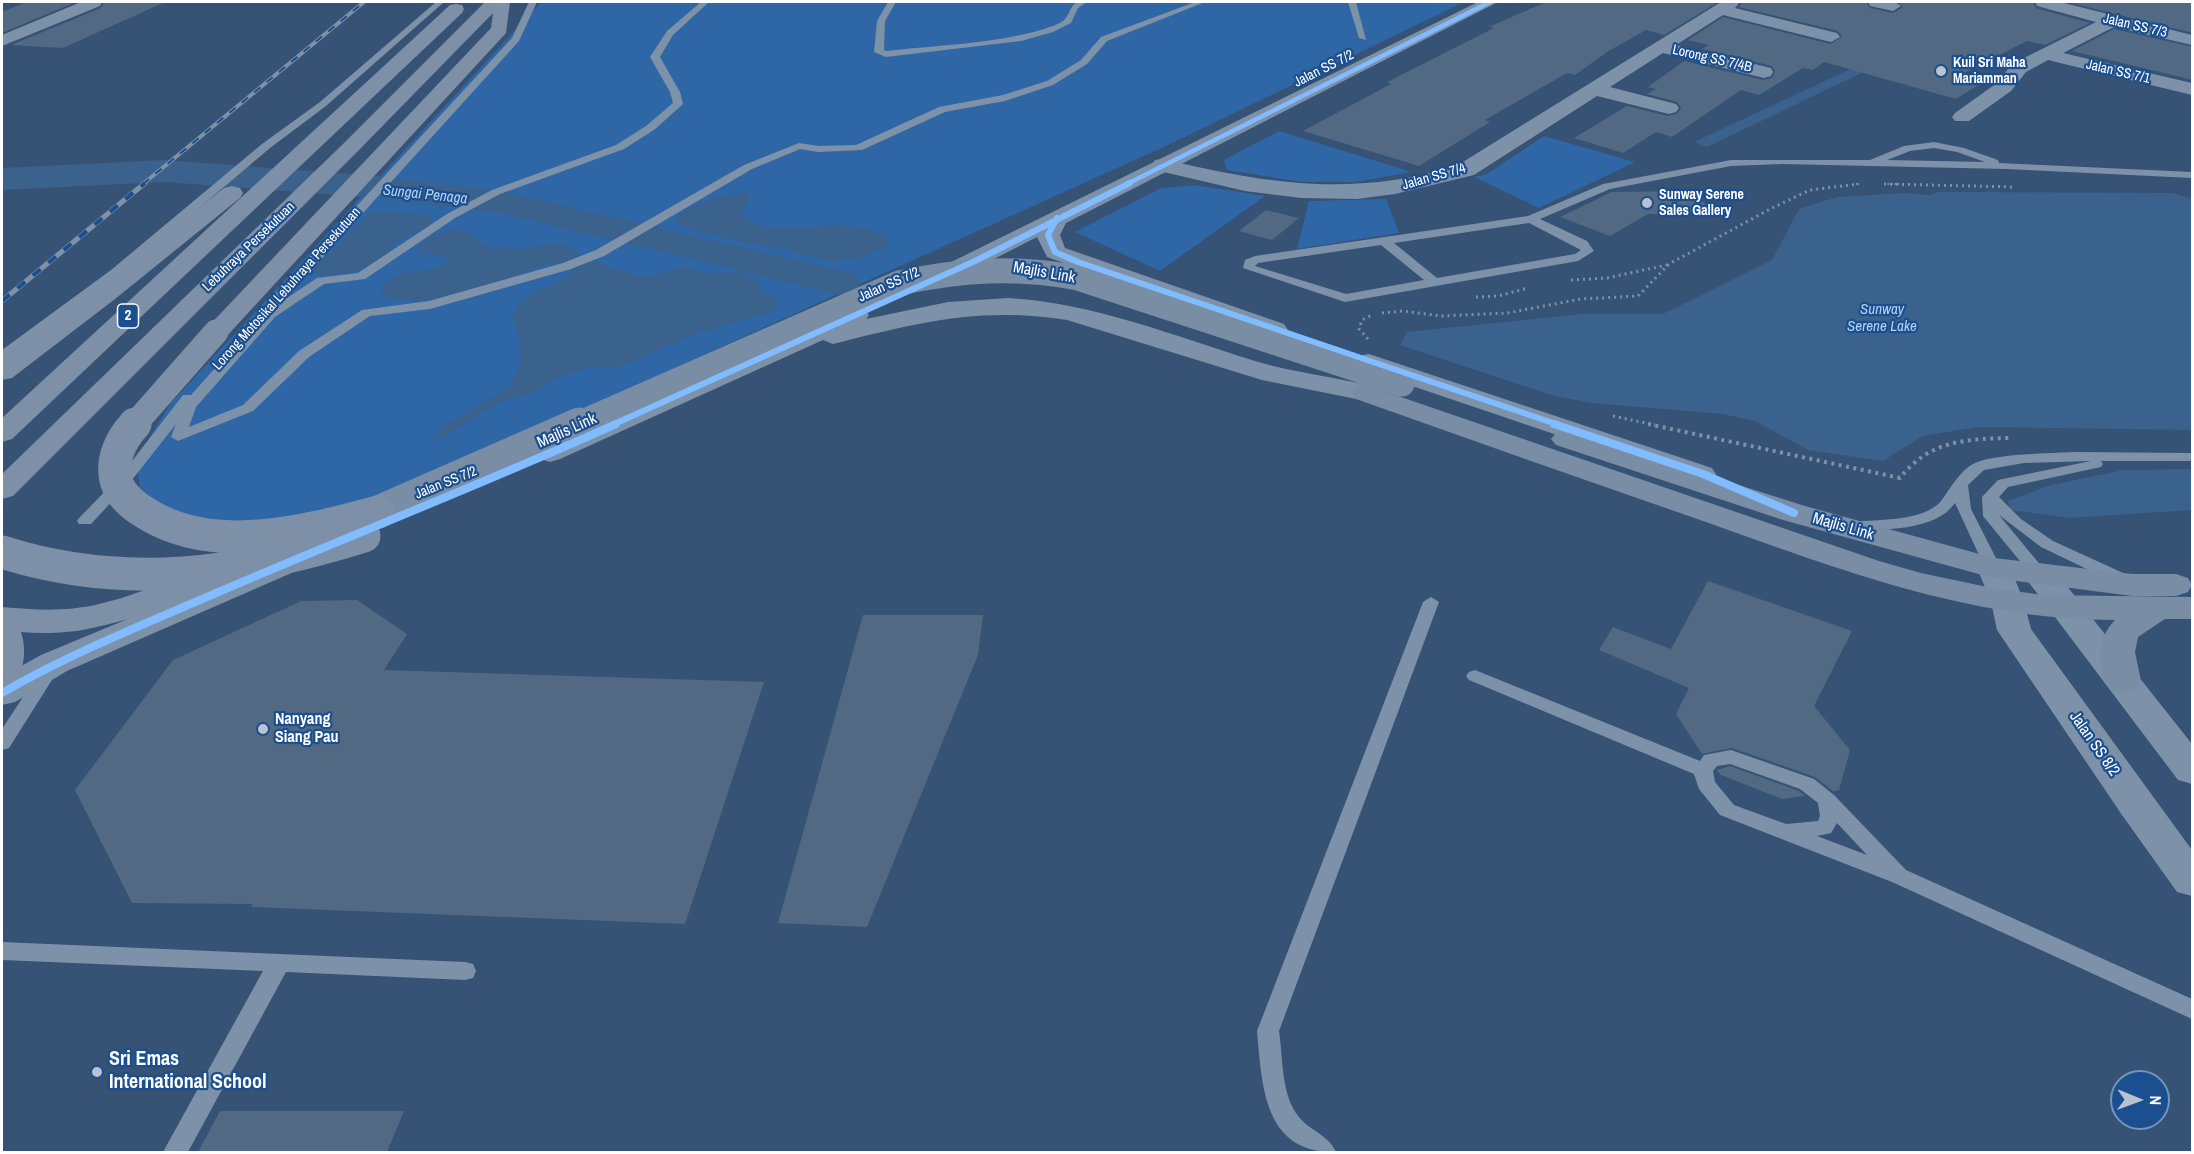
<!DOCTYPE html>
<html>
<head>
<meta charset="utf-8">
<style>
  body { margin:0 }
  #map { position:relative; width:2194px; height:1154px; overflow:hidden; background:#365274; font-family:"Archivo Narrow",sans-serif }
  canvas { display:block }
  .frame { position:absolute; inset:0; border:3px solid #fff; pointer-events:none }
  .north { position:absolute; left:2110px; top:1070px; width:60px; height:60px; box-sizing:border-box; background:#1b4f8f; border:2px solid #7695bc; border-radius:50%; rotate:91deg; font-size:16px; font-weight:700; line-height:24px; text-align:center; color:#fff }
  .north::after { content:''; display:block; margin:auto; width:21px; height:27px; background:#b9c2ce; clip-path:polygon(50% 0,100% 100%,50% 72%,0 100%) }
</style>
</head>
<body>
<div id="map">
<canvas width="2194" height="1154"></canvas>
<div class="frame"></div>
<div class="north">N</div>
</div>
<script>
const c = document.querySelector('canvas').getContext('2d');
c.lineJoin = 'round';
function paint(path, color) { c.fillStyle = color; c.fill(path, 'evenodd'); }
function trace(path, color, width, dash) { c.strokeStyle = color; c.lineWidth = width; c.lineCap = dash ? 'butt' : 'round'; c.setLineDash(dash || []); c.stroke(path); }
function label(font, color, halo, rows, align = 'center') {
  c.font = font + ' "Archivo Narrow",sans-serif'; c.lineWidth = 4.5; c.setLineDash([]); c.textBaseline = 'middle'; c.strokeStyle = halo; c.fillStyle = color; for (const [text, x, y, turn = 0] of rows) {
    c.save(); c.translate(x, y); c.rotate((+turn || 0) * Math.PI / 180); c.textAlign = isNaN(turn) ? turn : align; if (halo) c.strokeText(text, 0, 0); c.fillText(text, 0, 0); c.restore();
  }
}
paint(new Path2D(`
  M 541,2 L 1464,2 L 1168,145 L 449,470 L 364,501 L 249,526 L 170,513 L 140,490 L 137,466 L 151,435 L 170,404 Z
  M 1279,131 L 1412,172 L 1355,182 L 1302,182 L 1227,170 L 1224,160 Z
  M 1544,136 L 1635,162 L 1539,208 L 1474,177 L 1487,174 Z
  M 1195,185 L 1265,196 L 1160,271 L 1075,232 L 1161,188 Z
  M 1386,199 L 1399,233 L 1297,249 L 1309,201 Z`), '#2f66a5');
paint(new Path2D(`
  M 1994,2 L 2010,2 L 1707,147 L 1694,142 Z
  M 1940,192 L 2173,193 L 2192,199 L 2192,430 L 1978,427 L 1922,436 L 1883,461 L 1808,450 L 1755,421 L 1723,414 L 1591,403 L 1551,395 L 1400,345 L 1407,332 L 1582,314 L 1663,314 L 1772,260 L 1799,209 L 1837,197 L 1905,193 L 1929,195 Z
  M 738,193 L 749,194 L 750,198 L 741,212 C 757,248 861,206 888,241 L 887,248 L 859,258 L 834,261 L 796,253 L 788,248 L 751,244 L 697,231 L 675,222 C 682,205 721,196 738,193 Z
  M 384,211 L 428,215 L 433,221 C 423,233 410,234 397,242 C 390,246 387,254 381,258 C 360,275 335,277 310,273 L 359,222 L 370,213 Z
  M 455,229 C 467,231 470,234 479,241 C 487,248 506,248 516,249 C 538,249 567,233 581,257 C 566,263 552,262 537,268 C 495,282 423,316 381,293 C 391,263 426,277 446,263 L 449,257 L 419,252 L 418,246 L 429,237 Z
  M 595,262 L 645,278 L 681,267 L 711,273 L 739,272 L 756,279 L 762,290 L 774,296 L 779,304 L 772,312 L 697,333 L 653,352 L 646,357 L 613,368 L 591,367 L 559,377 L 541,389 L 496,404 L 443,438 L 429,439 L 453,420 L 510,387 C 514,376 522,362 522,350 C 521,332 504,318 521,302 C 536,289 556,285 571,274 L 571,271 L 585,263 Z
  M 2192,469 L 2192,510 L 2070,518 L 2010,510 L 2008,501 L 2051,485 L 2124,470 Z`), '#3b618d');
paint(new Path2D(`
  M 165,160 L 378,176 L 501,191 L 855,274 L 861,283 L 855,292 L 841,295 L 501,213 L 378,198 L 165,182 L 2,190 L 2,168 Z`), '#3b618d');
paint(new Path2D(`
  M 26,2 L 76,2 L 2,33 L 2,12 Z
  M 104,2 L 165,2 L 63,48 L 11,45 L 101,8 Z
  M 1546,2 L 1718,2 L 1664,35 L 1646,30 L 1607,52 L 1575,75 L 1567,73 L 1485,120 L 1490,122 L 1419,166 L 1303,131 L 1391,84 L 1387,82 L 1494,28 L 1489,27 Z
  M 1742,2 L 1866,2 L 1870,8 L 1893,13 L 1903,7 L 1898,2 L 2033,2 L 2036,8 L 2090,23 L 2045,45 L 2027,41 L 1960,75 L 1983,82 L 1956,99 L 1824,62 L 1813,70 L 1803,68 L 1759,95 L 1741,90 L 1672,137 L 1656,132 L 1623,153 L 1574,138 L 1627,106 L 1668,116 L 1678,113 L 1681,108 L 1677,102 L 1647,94 L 1656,89 L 1648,87 L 1684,61 L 1763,80 L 1772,78 L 1775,71 L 1772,66 L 1702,49 L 1709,45 L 1688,40 L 1723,17 L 1830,44 L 1842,37 L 1838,31 L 1739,7 Z
  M 2067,2 L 2193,2 L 2193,33 Z
  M 2114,29 L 2193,47 L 2193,80 L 2072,51 Z
  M 1691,191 L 1716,214 L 1648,214 L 1610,236 L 1560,217 L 1612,192 Z
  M 1266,210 L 1299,218 L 1272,240 L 1239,231 Z
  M 1708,581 L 1852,631 L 1814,706 L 1850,750 L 1839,790 L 1833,791 L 1815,777 L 1732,748 L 1702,754 L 1676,714 L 1689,688 L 1599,650 L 1613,627 L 1671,649 Z
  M 357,600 L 407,634 L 384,670 L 764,682 L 685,924 L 251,907 L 253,904 L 132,903 L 75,790 L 173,660 L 301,601 Z
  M 863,615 L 983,615 L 978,655 L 867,927 L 778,923 Z
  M 1730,766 L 1799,791 L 1805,796 L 1782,799 L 1721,775 L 1717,770 Z
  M 220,1111 L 404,1111 L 387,1152 L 198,1152 Z`), '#526984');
trace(new Path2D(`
  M 1856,184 L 1859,184
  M 1884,184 L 1899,184`), '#7d92a8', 2, [1.5, 2]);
trace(new Path2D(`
  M 1884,184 L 2015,187
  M 1571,280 L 1607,278 L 1667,265
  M 1476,297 L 1498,296 L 1528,288
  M 1382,313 L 1403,311 L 1441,316 L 1507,313 L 1581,299 L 1638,296 L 1669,264 L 1772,208 L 1810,190 L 1859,184
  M 1368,339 L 1359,329 L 1362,320 L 1372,315
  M 1613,416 L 1655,425`), '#7d92a8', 3, [2, 4]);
trace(new Path2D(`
  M 1648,424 L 1900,478 C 1929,441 1964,439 2009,438`), '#7d92a8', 4, [3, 4.5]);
paint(new Path2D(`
  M 436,2 L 444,2 L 326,106 L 270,148 L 119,276 L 7,359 L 2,360 L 2,350 L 111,270 L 262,144 L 320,102 Z
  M 529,2 L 537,2 L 519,41 L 284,300 L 317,278 L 358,273 L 447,214 L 492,190 L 616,145 L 646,126 L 673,103 L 670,92 L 650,57 L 667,31 L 701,2 L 709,2 L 673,35 L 660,57 L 680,92 L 683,104 L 654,130 L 624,149 L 500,194 L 455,218 L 365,279 L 324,284 L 275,317 L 196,407 L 189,427 L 243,405 L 299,351 L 362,310 L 429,301 L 563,263 L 596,250 L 744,165 L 799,143 L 818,146 L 856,145 L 939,107 L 1003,95 L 1047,81 L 1081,60 L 1101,37 L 1195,2 L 1205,2 L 1107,41 L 1087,64 L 1053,85 L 1005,101 L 945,112 L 862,150 L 818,152 L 800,149 L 752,169 L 604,256 L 571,269 L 430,309 L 370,316 L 309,357 L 253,411 L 178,441 L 171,437 L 176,424 L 132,480 L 91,524 L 79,524 L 77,521 L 79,518 L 122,474 L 183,395 L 191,395 L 267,310 L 264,307 L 266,304 L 512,38 Z
  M 888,2 L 896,2 L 885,21 L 884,50 L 886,51 C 938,45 994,44 1044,29 C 1049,27 1061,24 1065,19 C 1073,9 1070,0 1087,2 L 1078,8 L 1071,23 L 1053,32 L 1021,41 L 886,57 L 874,52 L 877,21 Z
  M 1348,2 L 1356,2 L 1366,40 L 1359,38 Z
  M 1934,142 L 1964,148 L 1998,160 L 1999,163 L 2192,172 L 2192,178 L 2006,169 L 1782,164 L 1731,166 L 1610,189 L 1540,219 L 1587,241 L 1594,251 L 1578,261 L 1345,302 L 1243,268 L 1245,260 L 1255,256 L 1528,216 L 1603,184 L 1731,160 L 1870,160 L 1904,146 ZM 1934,148 L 1957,152 L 1985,162 L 1887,160 L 1910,151 ZM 1529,223 L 1581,250 L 1575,254 L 1437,278 L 1394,243 ZM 1381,245 L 1424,280 L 1346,294 L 1255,266 L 1258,263 Z
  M 2076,452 L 2192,453 L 2192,461 L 2101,461 L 2103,464 L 2101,467 L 2008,487 L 1999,497 L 2021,519 L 2053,541 L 2132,577 L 2134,581 L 2132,585 L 2120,585 L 2041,547 L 1999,515 L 2047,573 L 2045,577 L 2033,577 L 1983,516 L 1982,497 L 1998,480 L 2091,461 L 2024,463 L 1984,470 L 1968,485 L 1971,509 L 2001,568 L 1999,572 L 1993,573 L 1985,568 L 1955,503 C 1935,532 1884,528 1853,532 L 1845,527 L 1853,522 C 1879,519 1923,522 1941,501 C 1951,488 1960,470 1975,463 C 1993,454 2053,453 2076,452 Z
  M 1431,597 L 1439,602 L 1279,1031 C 1283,1057 1281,1096 1299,1117 C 1310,1131 1329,1135 1336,1152 C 1263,1154 1262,1084 1257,1031 L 1423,602 Z
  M 48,666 L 54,668 L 57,672 L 9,748 L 2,750 L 2,729 L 42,668 Z
  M 1475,670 L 1700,761 L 1704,755 L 1731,750 L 1814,779 L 1834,795 L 1906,870 L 2192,999 L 2192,1019 L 1892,882 L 1720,815 L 1699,789 L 1694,774 L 1469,680 L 1466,676 L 1469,672 ZM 1730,764 L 1800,789 L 1818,803 L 1820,816 L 1818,821 L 1786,824 L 1734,805 L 1715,782 L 1713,771 L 1717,766 ZM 1837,823 L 1867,855 L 1817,836 L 1831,833 Z
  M 2,942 L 465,962 L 473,964 L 476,971 L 473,978 L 465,980 L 286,972 L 188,1152 L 163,1152 L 263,971 L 2,960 Z`), '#7d92a8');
paint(new Path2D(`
  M 81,2 L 102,2 L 100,6 L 2,46 L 2,35 Z
  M 1721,2 L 1740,2 L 1735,8 L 1837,33 L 1840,37 L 1831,42 L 1723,15 L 1676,45 L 1771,68 L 1773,72 L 1771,76 L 1764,78 L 1663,53 L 1610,87 L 1676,104 L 1679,108 L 1676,112 L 1669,114 L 1597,96 L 1474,175 L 1395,194 L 1357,199 L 1301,198 L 1245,191 L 1155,170 L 1152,165 L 1155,160 L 1163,159 C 1263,183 1348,197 1449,168 L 1458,165 Z
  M 1868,2 L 1895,2 L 1901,6 L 1893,11 L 1870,6 Z
  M 2035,2 L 2060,2 L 2192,35 L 2192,45 L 2114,27 L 2063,53 L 2192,83 L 2192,95 L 2048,60 L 2026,72 L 2011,91 L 1969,121 L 1955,121 L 1952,117 L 1955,113 L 1997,83 L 2012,64 L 2096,22 L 2037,6 Z
  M 1993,558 L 2005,561 C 2018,581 2025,605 2031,629 L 2192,850 L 2192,896 L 2177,892 L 2122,815 L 1997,630 L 1991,602 L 1977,568 L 1981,561 Z
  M 2039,563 L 2051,566 L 2192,744 L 2192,784 L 2178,780 L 2027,580 L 2023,573 L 2027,566 Z`), '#7d92a8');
paint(new Path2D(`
  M 1478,2 L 1498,2 L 1066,223 L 1060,235 L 1065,248 L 1284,324 L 1288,330 L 1284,336 L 1275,338 L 1266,336 L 1047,257 L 1037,237 L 947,283 L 938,285 L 929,283 L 926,278 L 929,273 Z
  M 1008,298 C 1094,303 1174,336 1255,361 C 1295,373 1336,377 1376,387 L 1380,393 L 1376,399 L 1366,401 L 1262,380 L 1067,320 C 982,306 915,323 833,344 L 823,340 L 560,459 L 550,462 L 540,459 L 535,453 L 540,447 L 847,310 L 856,307 L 865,310 L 869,315 L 866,319 L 948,302 Z
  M 1369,354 L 1712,468 L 1716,474 L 1712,480 L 1701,483 L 1690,480 L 1359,368 L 1356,362 L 1359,356 Z
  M 284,554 L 296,557 L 300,564 L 296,571 L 67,671 L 15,702 L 2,705 L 2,677 L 41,655 Z`), '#7d92a8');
paint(new Path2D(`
  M 1366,385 L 1879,561 L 1921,573 L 1992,588 L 2043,595 L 2192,597 L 2192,619 L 2165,619 L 2138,637 L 2135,652 L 2141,681 L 2136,690 L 2123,693 L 2110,690 C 2097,667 2096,639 2115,620 C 1970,620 1838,569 1703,521 C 1587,481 1472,440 1356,399 L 1352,393 L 1356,387 Z
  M 1566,430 L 1805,506 L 1994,558 L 2132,574 L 2176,574 L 2188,578 L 2192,585 L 2188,592 L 2176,596 L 2132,596 L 1993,578 L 1783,520 L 1556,445 L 1551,439 L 1556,433 Z`), '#798da4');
paint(new Path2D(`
  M 485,2 L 510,2 L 506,33 L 225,338 L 216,340 L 207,338 L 203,332 L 491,28 L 493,13 L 358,151 L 13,496 L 2,499 L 2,474 L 344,143 Z
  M 456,4 L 462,5 L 464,9 L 462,13 L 12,439 L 2,442 L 2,418 L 450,5 Z
  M 232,186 L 240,188 L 243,193 L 240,198 L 115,299 L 12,378 L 2,380 L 2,359 L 97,289 L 224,188 Z
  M 192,574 L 204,578 L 209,585 C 197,603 102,627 77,631 C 59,633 40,634 21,632 C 27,649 24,670 15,686 L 2,689 L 2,607 C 35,610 66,612 99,604 C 131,597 160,583 192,574 Z`), '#7e90a7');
const railFar1 = new Path2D(`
  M 143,184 L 364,2`);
const rail = new Path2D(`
  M 2,301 L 145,183`);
trace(railFar1, '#7e92a7', 4);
trace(rail, '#7e92a7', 5);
trace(railFar1, '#1b4f8f', 2, [8]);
trace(rail, '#1b4f8f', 4, [10]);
trace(new Path2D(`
  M 576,425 L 899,283 C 960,270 1016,266 1078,278 L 1402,384`), '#798da4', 25);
trace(new Path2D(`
  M 378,512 L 579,424`), '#798da4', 33);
trace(new Path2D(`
  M 134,425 L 216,332`), '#7e90a7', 25);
trace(new Path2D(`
  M 135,424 C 120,440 109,463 118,486 C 124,499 135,507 147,514 C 215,556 306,531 378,512
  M 2,552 C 124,591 243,574 364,536`), '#7e90a7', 33);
trace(new Path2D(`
  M 1127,184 L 1490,2`), '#80bcff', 4.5);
trace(new Path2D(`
  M 1057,218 L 1048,235 L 1055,252 L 1078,262 L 1559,425
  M 612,425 L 975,261 L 1130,183`), '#80bcff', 6);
trace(new Path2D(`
  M 1554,424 L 1703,474 L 1794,513
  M 2,693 C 68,655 137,627 207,597 C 343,538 481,485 616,424`), '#80bcff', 8);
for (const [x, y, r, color] of [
  [1941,71,6,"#b9c2ce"],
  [1647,203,6,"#b9c2ce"],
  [263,729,6,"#b9c2ce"],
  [97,1072,6,"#b9c2ce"]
]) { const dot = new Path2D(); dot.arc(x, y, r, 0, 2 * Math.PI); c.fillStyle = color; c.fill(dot); trace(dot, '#1b4f8f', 2); }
label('14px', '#fff', '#1b4f8f', [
  ["Jalan SS 7/3",2135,26,13],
  ["Lorong SS 7/4B",1712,59,13],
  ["Jalan SS 7/2",1324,69,-27],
  ["Jalan SS 7/1",2118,72,13],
  ["Jalan SS 7/4",1434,177,-16],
  ["Lebuhraya Persekutuan",249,247,-44],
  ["Jalan SS 7/2",889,285,-24],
  ["Lorong Motosikal Lebuhraya Persekutuan",287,289,-48],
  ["Jalan SS 7/2",446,483,-22]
]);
label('bold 14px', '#fff', '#1b4f8f', [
  ["Kuil Sri Maha",1953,63],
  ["Mariamman",1953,79],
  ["Sunway Serene",1659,195],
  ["Sales Gallery",1659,211]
], 'left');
label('italic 15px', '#b5d3f5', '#1b4f8f', [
  ["Sungai Penaga",425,195,6],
  ["Sunway",1882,310],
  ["Serene Lake",1882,327]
]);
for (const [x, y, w] of [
  [128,316,21]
]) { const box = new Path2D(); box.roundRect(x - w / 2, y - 12, w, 24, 4.5); c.fillStyle = '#1b4f8f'; c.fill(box); trace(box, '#fff', 1.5); }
label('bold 15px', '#fff', null, [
  ["2",128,316]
]);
label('16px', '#fff', '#1b4f8f', [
  ["Majlis Link",1044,273,10],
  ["Majlis Link",567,431,-24],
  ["Majlis Link",1843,527,16],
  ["Jalan SS 8/2",2094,744,55]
]);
label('bold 16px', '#fff', '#1b4f8f', [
  ["Nanyang",275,720],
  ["Siang Pau",275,738]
], 'left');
label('bold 20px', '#fff', '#1b4f8f', [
  ["Sri Emas",109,1060],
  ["International School",109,1083]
], 'left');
</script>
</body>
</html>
